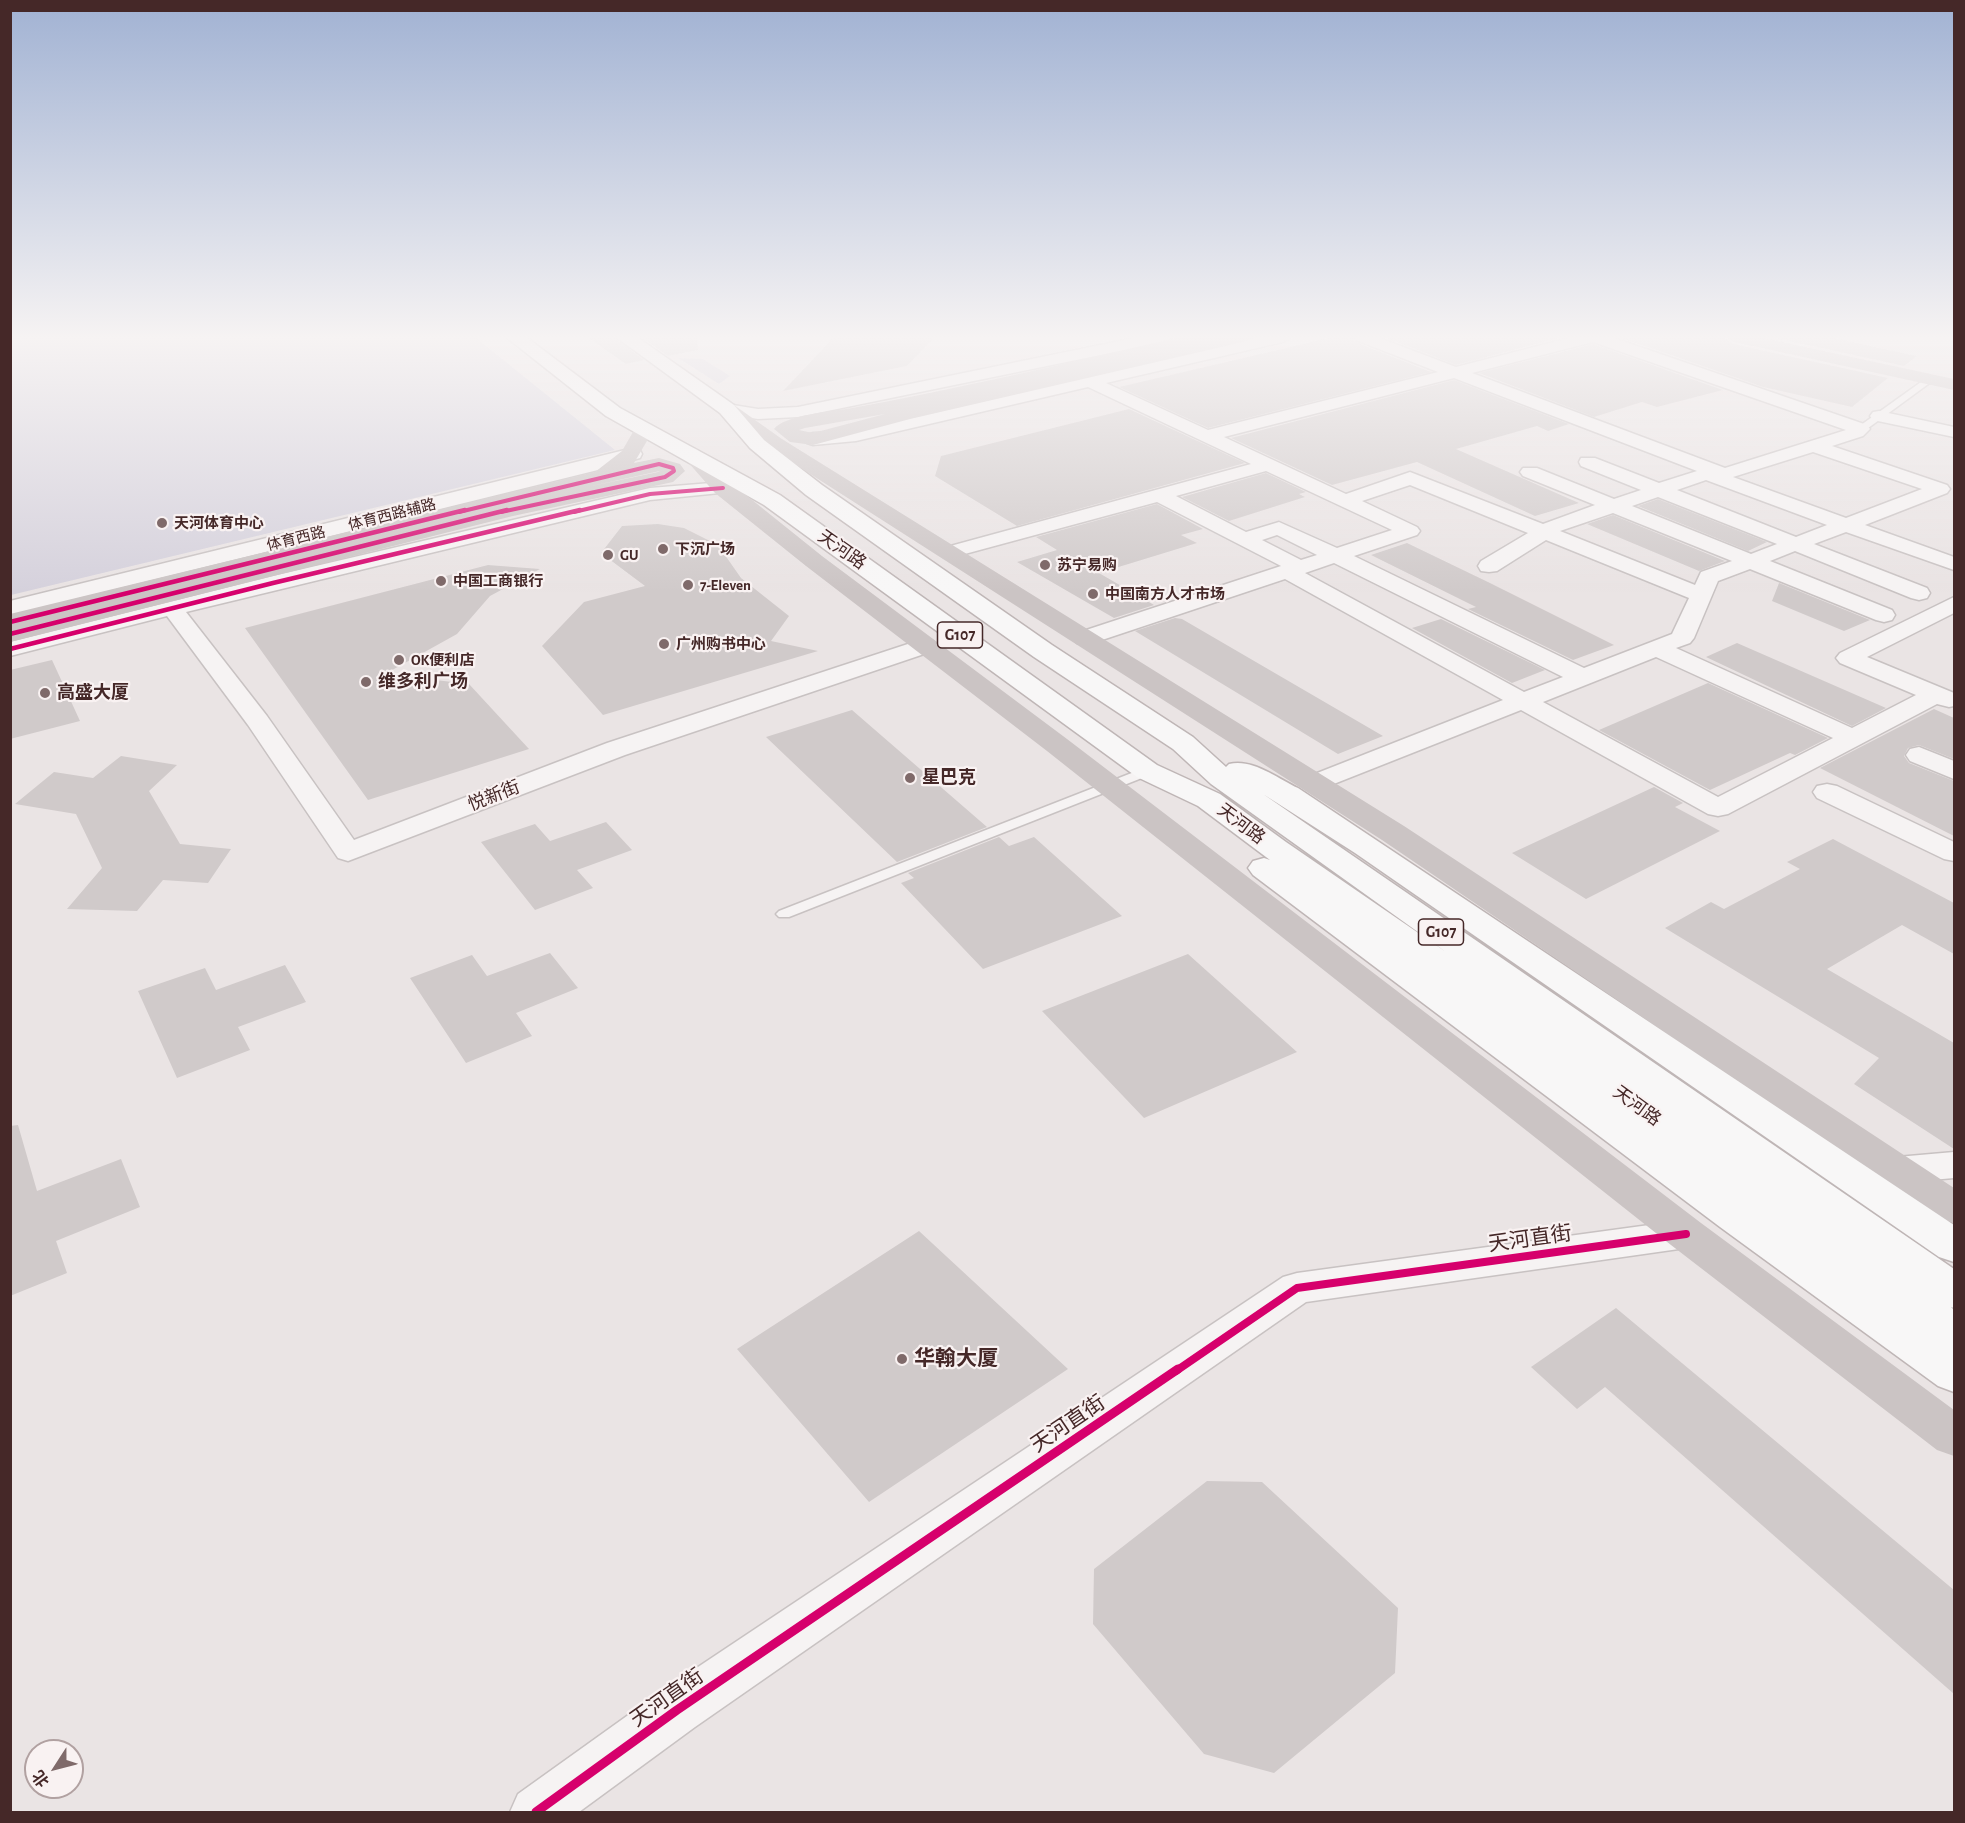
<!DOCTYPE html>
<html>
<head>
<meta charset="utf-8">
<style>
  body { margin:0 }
  #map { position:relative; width:1965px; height:1823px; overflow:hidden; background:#eae4e4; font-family:"Alegreya Sans","Noto Sans SC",sans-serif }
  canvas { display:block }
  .frame { position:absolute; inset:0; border:12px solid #452828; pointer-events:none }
  .north { position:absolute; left:24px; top:1739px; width:60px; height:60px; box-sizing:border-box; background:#f9f2f2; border:2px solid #b1a1a1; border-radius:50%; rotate:234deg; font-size:16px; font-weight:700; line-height:24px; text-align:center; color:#452828 }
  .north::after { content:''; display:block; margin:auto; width:21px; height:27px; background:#7f6a6a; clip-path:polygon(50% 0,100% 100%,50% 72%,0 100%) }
</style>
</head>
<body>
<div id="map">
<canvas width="1965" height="1823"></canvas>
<div class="frame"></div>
<div class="north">北</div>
</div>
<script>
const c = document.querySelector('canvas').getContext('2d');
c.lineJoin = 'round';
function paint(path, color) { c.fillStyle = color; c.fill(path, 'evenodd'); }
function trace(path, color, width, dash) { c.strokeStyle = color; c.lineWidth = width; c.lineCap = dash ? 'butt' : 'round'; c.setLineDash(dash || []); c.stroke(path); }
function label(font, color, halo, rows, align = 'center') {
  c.font = font + ' "Alegreya Sans","Noto Sans SC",sans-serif'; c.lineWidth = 4.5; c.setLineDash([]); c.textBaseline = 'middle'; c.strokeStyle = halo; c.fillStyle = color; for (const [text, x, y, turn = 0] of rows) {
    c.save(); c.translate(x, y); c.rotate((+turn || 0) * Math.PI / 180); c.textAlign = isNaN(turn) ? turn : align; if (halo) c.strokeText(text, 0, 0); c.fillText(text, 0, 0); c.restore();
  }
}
paint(new Path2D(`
  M 11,337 L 475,337 L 615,450 L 11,595 Z
  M 678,358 L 703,359 L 730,376 L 719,384 Z`), '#d5d1dc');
paint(new Path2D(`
  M 587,337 L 614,337 L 644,360 L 626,364 Z
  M 641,337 L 697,337 L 698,350 L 668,356 Z
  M 834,337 L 935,337 L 907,366 L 783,391 Z
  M 1333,337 L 1352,337 L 1355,342 L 1431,372 L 1208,428 L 1119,387 Z
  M 1384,337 L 1563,337 L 1456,365 Z
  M 1619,337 L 1723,337 L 1734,344 L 1888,378 L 1852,407 L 1763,387 Z
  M 1771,337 L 1829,337 L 1917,356 L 1904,366 Z
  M 1593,344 L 1723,390 L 1657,407 L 1642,402 L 1594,417 L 1479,373 Z
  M 1454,380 L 1569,424 L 1548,431 L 1537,426 L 1456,449 L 1579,503 L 1535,516 L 1417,462 L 1332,485 L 1231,438 Z
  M 1129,409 L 1245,463 L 1017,526 L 935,476 L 941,456 Z
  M 1266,473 L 1306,492 L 1299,494 L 1305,497 L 1229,521 L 1182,497 Z
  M 1658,499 L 1767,542 L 1748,551 L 1638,506 Z
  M 1157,504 L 1203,529 L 1181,535 L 1197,543 L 1099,573 L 1154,605 L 1114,618 L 1017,562 L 1057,550 L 1036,537 Z
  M 1613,515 L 1725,561 L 1699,571 L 1587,524 Z
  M 658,524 L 684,528 L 718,545 L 741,578 L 789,616 L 771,641 L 818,651 L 603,715 L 542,646 L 584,602 L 645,586 L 601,553 L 622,526 Z
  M 1407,543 L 1490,583 L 1614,645 L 1573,660 L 1468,609 L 1476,607 L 1371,555 Z
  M 488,565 L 540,569 L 490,596 L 457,634 L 385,674 L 469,684 L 529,749 L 368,800 L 245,628 Z
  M 1779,583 L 1870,620 L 1844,631 L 1772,601 Z
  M 1175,618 L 1182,619 L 1383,736 L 1338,754 L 1135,631 Z
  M 1441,619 L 1545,670 L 1512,683 L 1412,628 Z
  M 1737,643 L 1886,708 L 1852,726 L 1706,657 Z
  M 52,660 L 80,721 L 10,739 L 10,670 Z
  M 1708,683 L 1828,738 L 1795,755 L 1790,753 L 1710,790 L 1599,730 Z
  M 1934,709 L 1954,718 L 1954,759 L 1919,745 L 1908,748 L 1904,756 L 1909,763 L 1954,781 L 1954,836 L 1820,768 Z
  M 852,710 L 987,827 L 897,862 L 766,737 Z
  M 121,756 L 177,765 L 149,791 L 180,844 L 231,849 L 208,883 L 163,880 L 137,911 L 67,909 L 102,868 L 76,814 L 15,804 L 54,772 L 93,778 Z
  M 1654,787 L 1683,803 L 1675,807 L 1720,831 L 1586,899 L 1512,853 Z
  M 606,822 L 632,850 L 577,870 L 593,888 L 535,910 L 481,842 L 535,824 L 550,841 Z
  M 999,837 L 1009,846 L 1034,837 L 1122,916 L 983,969 L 901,883 L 914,878 L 908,873 Z
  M 1833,839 L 1954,903 L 1954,954 L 1902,925 L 1827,969 L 1954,1043 L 1954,1149 L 1854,1084 L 1879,1058 L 1665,928 L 1711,902 L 1724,909 L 1800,869 L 1787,862 Z
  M 550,953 L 578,988 L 516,1013 L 532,1036 L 466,1063 L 410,978 L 472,955 L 487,976 Z
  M 1188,954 L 1297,1052 L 1144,1118 L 1042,1011 Z
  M 285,965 L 306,1002 L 238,1027 L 250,1050 L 177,1078 L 138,991 L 205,968 L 216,990 Z
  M 18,1125 L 37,1191 L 121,1159 L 140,1207 L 56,1241 L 67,1273 L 10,1296 L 10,1126 Z
  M 919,1231 L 1068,1369 L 869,1502 L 737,1349 Z
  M 1616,1308 L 1954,1590 L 1954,1694 L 1605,1387 L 1577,1409 L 1531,1367 Z
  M 1207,1481 L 1262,1482 L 1398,1608 L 1395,1673 L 1274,1773 L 1204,1754 L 1093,1624 L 1094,1569 Z`), '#d0caca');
const lane = new Path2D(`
  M 1928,377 L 1932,380 L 1931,382 L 1860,434 L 1854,434 L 1854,430 Z
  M 1147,767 L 1152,768 L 1154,771 L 1152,774 L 789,917 L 779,917 L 776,914 L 779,911 Z`);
const street = new Path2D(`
  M 1139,337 L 1172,337 L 1164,342 L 798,417 L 758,419 L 721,413 L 718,409 L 721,405 L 727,404 L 758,409 L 798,407 Z
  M 1261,337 L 1291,337 L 1283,342 L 1106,383 L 1208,430 L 1438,372 L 1356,340 L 1354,337 L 1377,337 L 1456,367 L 1573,337 L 1611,337 L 1867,425 L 1870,429 L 1863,436 L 1832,446 L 1947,485 L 1950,489 L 1947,493 L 1865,525 L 1954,557 L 1954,570 L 1846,532 L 1814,544 L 1927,588 L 1930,593 L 1927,598 L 1919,600 L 1911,598 L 1795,551 L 1770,561 L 1892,610 L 1895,615 L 1892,620 L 1884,622 L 1876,620 L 1750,569 L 1718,581 L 1694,638 L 1690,643 L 1676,648 L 1852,728 L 1916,695 L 1840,663 L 1836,658 L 1840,653 L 1954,597 L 1954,613 L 1867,657 L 1954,693 L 1954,706 L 1949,707 L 1937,704 L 1728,814 L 1718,816 L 1708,814 L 1521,710 L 1316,791 L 1307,789 L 1303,783 L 1307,777 L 1503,700 L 1285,579 L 1093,643 L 1085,645 L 1077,643 L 1073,638 L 1077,633 L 1281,566 L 1157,502 L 950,558 L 943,556 L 939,552 L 943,548 L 1251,464 L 1088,387 L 856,441 L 813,445 L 807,443 L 804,439 L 807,435 L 813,433 L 856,431 ZM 1593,342 L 1846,430 L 1725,468 L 1472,373 ZM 1454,378 L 1697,471 L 1659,483 L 1595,458 L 1581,458 L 1579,462 L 1581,466 L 1641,490 L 1614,499 L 1537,468 L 1523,468 L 1520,472 L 1523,476 L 1595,505 L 1543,524 L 1410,472 L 1346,494 L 1224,437 ZM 1813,452 L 1922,489 L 1846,518 L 1733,477 ZM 1266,471 L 1392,530 L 1337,548 L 1279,522 L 1246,532 L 1176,496 ZM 1706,480 L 1827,525 L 1796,537 L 1677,490 ZM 1410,485 L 1528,533 L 1481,561 L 1478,566 L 1481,571 L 1489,572 L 1497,571 L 1546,540 L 1689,598 L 1672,634 L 1584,668 L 1354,556 L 1417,535 L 1420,531 L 1417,527 L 1362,501 ZM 1658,497 L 1777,544 L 1751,554 L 1632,506 ZM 1613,513 L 1732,561 L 1701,572 L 1695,585 L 1560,531 ZM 1277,535 L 1317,555 L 1301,560 L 1262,540 ZM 1334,563 L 1563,677 L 1524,692 L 1305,573 ZM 1656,657 L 1833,738 L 1718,797 L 1543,702 Z
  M 1879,411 L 1954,427 L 1954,437 L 1873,420 L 1870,416 L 1873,412 Z
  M 633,448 L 640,450 L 642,454 L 640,458 L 602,469 L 10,615 L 10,601 Z
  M 723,482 L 730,484 L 733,488 L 730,492 L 650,500 L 186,612 L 267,716 L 354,840 L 607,743 L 917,641 L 925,639 L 933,641 L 937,646 L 933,651 L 625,755 L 348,861 L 338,858 L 248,725 L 167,616 L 10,656 L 10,642 L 273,576 L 650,488 Z
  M 1919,747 L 1954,761 L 1954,779 L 1910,761 L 1906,755 L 1910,749 Z
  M 1827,784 L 1837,786 L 1954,842 L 1954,861 L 1944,859 L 1817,798 L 1813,792 L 1817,786 Z
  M 1954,1152 L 1954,1178 L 1897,1183 L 1884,1179 L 1879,1170 L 1884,1161 L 1897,1157 Z
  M 1686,1220 L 1699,1224 L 1705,1234 L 1699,1244 L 1686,1248 L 1306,1302 L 695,1727 L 579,1812 L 510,1812 L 518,1794 L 659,1693 L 1283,1277 L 1297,1273 Z`);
const highway = new Path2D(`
  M 506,337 L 526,337 L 620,408 L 780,495 L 1157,765 L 1220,794 L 1286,842 L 1446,952 L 1211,784 L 1173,749 L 1034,657 L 806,495 L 750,448 L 720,413 L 616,337 L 637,337 L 734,405 L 764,440 L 822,485 L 1052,645 L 1193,737 L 1226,767 L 1229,764 C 1252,758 1277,778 1298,788 L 1954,1225 L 1954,1262 L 1939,1257 L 1355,853 L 1263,794 L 1954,1269 L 1954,1308 L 1951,1307 L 1954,1310 L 1954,1392 L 1938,1386 L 1720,1227 L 1253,875 L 1248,868 L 1253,861 L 1264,858 L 1270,860 L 1198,806 L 1137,777 L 764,505 L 606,416 Z`);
trace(lane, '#c8c2c2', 3);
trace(street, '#c8c2c2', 3);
trace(highway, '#bfb6b6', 3);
paint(lane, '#f6f3f3');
paint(street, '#f6f3f3');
paint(new Path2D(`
  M 1180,337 L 1252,337 L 1243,342 L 910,419 L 813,445 L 790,442 L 774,429 C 784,415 835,411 852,408 C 962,388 1071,362 1180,337 ZM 885,414 L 813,433 L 799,430 L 805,428 Z
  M 1725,337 L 1759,337 L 1954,379 L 1954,390 L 1734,342 Z
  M 727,403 L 734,405 L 782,439 L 1404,826 L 1954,1188 L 1954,1223 L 1939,1219 L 1382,840 L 768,447 L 720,413 L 717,409 L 720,405 Z
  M 644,423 L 651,425 L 654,429 L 634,463 L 659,458 L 680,464 L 685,471 L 673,482 L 513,516 L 10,642 L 10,614 L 595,472 L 622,451 L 637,425 ZM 660,471 L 658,472 L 587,487 Z
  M 690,447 L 697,449 L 731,483 L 822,556 L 1067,739 L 1701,1223 L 1954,1410 L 1954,1456 L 1937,1450 L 1671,1245 L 1047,751 L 806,566 L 715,493 L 680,453 L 683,449 Z`), '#cbc4c4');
paint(highway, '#f8f7f7');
trace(new Path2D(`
  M 459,512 L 659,464 L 673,468 L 674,471 L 665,477 L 501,512
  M 574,512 L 650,494 L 723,488`), '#d6006c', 4);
trace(new Path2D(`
  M 10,622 L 465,510
  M 10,634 L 507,510
  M 10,649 L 273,583 L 580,510`), '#d6006c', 4.5);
trace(new Path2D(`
  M 1176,1371 L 1297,1288 L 1686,1234`), '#d6006c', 8);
trace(new Path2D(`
  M 536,1812 L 677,1710 L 1178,1369`), '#d6006c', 9);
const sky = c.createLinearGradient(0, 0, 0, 592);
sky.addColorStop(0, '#a1b2d3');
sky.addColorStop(0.57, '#f6f3f3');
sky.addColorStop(1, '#f6f3f300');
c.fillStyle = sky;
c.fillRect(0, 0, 1965, 592);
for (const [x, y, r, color] of [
  [162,523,6,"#7f6a6a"],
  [663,549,6,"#7f6a6a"],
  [608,555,6,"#7f6a6a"],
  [1045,565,6,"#7f6a6a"],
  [441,581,6,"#7f6a6a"],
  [688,585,6,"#7f6a6a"],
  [1093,594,6,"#7f6a6a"],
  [664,644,6,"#7f6a6a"],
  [399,660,6,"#7f6a6a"],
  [366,682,6,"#7f6a6a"],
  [45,693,6,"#7f6a6a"],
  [910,778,6,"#7f6a6a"],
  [902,1359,6,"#7f6a6a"]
]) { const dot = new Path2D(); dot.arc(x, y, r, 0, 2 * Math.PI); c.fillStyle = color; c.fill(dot); trace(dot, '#f9f2f2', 2); }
label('15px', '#452828', '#f9f2f2', [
  ["体育西路辅路",392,515,-14],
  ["体育西路",296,539,-14]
]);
label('bold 15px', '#452828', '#f9f2f2', [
  ["天河体育中心",174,523],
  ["下沉广场",675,549],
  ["GU",620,555],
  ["苏宁易购",1057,565],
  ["中国工商银行",453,581],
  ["7-Eleven",700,585],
  ["中国南方人才市场",1105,594],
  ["广州购书中心",676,644],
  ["OK便利店",411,660]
], 'left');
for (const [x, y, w] of [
  [960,635,45],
  [1441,932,45]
]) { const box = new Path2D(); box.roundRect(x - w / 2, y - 13, w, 26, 4.5); c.fillStyle = '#f9f2f2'; c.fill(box); trace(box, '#452828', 1.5); }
label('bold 16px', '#452828', null, [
  ["G107",960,635],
  ["G107",1441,932]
]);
label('18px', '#452828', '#f9f2f2', [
  ["天河路",842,550,35],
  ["悦新街",494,796,-21],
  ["天河路",1241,824,37],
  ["天河路",1637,1106,36]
]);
label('bold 18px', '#452828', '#f9f2f2', [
  ["维多利广场",378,682],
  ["高盛大厦",57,693],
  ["星巴克",922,778]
], 'left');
label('21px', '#452828', '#f9f2f2', [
  ["天河直街",1530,1239,-8],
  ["天河直街",1068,1424,-34],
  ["天河直街",667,1698,-35]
]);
label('bold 21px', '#452828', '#f9f2f2', [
  ["华翰大厦",914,1359]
], 'left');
</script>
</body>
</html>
